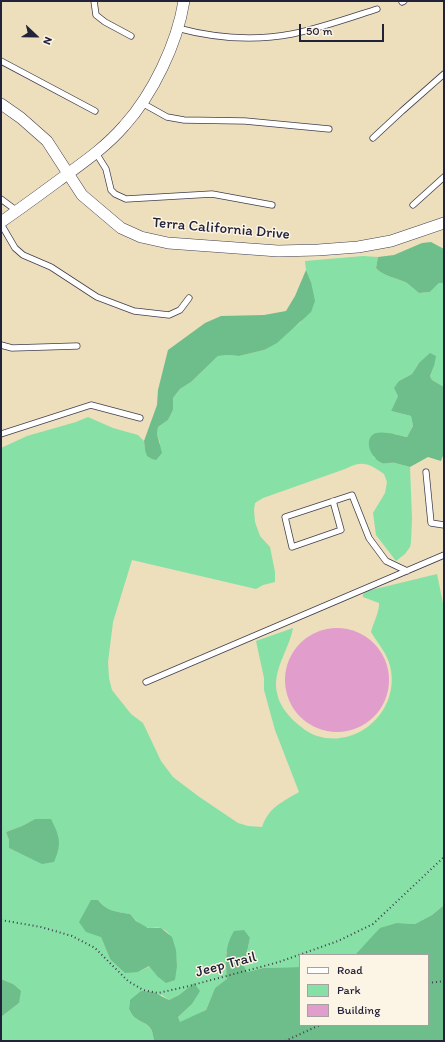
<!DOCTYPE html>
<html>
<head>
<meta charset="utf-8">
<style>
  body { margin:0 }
  #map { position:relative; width:445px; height:1042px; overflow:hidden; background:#eddebc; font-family:Itim,sans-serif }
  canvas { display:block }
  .frame { position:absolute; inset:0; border:2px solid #22223b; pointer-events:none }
  .legend { position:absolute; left:299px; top:954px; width:130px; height:72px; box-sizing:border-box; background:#fcf5e5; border:1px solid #a5a1a1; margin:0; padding:5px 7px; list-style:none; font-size:12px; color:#22223b }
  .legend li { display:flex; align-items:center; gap:8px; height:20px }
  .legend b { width:20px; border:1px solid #a5a1a1 }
  .north { position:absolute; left:16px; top:16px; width:40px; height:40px; -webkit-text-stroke:3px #fcf5e5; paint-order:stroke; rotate:112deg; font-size:11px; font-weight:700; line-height:16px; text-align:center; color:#22223b }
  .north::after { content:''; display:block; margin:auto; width:14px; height:18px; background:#22223b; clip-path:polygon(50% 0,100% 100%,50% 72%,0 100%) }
  .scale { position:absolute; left:299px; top:24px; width:85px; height:18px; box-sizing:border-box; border:2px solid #22223b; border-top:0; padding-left:5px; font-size:12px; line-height:14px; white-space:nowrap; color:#22223b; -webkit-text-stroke:3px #fcf5e5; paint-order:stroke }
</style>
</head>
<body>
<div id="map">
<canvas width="445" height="1042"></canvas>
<div class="frame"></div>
<ul class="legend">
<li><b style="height:5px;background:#fff"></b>Road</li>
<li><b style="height:11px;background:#87e0a5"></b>Park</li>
<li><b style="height:11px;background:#e19dcb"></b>Building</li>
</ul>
<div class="north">N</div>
<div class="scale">50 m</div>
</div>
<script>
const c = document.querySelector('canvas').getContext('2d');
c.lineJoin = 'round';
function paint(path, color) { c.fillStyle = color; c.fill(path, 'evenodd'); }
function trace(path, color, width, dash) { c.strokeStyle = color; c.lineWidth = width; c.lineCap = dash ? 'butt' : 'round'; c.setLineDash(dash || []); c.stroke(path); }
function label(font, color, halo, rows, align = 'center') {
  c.font = font + ' Itim,sans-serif'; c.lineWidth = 3; c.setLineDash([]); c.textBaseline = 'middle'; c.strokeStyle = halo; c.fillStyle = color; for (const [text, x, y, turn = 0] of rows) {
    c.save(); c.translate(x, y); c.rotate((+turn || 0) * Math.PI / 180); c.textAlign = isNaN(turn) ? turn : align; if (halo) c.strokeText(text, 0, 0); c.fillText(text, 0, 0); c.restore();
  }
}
paint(new Path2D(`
  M 363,256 L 378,257 L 376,268 C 382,276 398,278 407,283 C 411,286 415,290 419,293 L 430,292 L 439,283 L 444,283 L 444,387 L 432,380 L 430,376 L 434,366 L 419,363 L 412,374 L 399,381 L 398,396 L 391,411 L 411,416 L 413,426 L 407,437 L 394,434 L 373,457 L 382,463 L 395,463 L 410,467 L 412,518 L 411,542 L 410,547 L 405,554 L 396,561 L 376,535 L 373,513 L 385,493 L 387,482 L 384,474 C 369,463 362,460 345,469 L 263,498 L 255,503 L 254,510 L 255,522 L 260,536 L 270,547 L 275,572 L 275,582 L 263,585 L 256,589 L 132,560 L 113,622 L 108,662 L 109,678 L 112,690 L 131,714 L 143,723 L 161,761 L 173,777 L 198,796 L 238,823 L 248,826 L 262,827 C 269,807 281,803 299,792 L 275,730 L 264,690 L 264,678 L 256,641 L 293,628 C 289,650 272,670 277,693 C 279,704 286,713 294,721 C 301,727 308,733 317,736 C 359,749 401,709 390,666 C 387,653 378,644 371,632 C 373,624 380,610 379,603 L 363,597 L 363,594 L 367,591 L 437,574 L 444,608 L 444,905 L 432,915 L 415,924 L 397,923 L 368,942 L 355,955 L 300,955 L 300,967 L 263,968 L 247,972 L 244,966 L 250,938 L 226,952 L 227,980 L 215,988 L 206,1010 L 180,1023 L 178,1017 L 192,1004 L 194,983 L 179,995 L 169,1000 L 162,995 L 130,1000 L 129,1009 C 130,1011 132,1015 134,1017 C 146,1026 152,1022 154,1041 L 1,1041 L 1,1017 L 19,1003 L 13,984 L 1,979 L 1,448 L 27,436 L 76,422 L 88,417 L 113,428 L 138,435 L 144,441 L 145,450 L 160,443 L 157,434 L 158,427 L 168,420 L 173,410 L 173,398 L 180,389 L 191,382 L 218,356 L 228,355 L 239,356 L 264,350 L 301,322 L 311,282 L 306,270 L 305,261 ZM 35,819 L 42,863 L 9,848 L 9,840 L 6,832 L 22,826 ZM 98,900 C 106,911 117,912 130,914 C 135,920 142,927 150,928 C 153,928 157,927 160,928 C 175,932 176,953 177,966 L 157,976 L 150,966 L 138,972 L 110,959 L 101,937 Z`), '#87e0a5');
paint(new Path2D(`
  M 431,242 L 444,249 L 444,283 L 439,283 L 430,292 L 419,293 C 415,290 411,286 407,283 C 398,278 382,276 376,268 L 378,257 L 394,255 L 422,243 Z
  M 306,270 L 311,282 L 315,301 L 311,312 L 277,343 L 264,350 L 239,356 L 228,355 L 218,356 L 191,382 L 180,389 L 173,398 L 173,410 L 168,420 L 158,427 L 157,434 L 162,453 L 156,460 L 152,459 L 147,456 L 145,450 L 144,441 L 157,405 L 158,390 L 168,350 L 205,323 L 221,316 L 264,315 L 286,311 L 295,296 Z
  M 430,353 L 436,356 L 434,366 L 430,376 L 432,380 L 444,387 L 444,453 L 441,461 L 428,457 L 410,467 C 405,466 400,464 395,463 C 391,462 386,464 382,463 C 371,459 362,438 376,433 C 384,431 399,435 407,437 L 413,426 L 411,416 L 391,411 L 398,396 L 394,388 L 399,381 L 412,374 L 419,363 Z
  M 35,819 L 51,819 C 60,837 62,844 54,862 L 42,864 L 9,848 L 9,840 L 6,832 L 22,826 Z
  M 91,900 L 98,900 C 106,911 117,912 130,914 L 136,921 L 148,928 L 161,928 L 172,937 L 176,950 L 177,966 L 175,980 L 166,983 L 157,976 L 149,966 L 138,972 L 125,973 L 110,959 L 101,937 L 86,932 L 79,922 Z
  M 444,905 L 444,1041 L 154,1041 C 152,1022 146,1026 134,1017 C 132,1015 130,1011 129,1009 L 130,1000 L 141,991 L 153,992 L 169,1000 L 179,995 L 194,983 L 200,991 L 192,1004 L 178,1017 L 180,1022 L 206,1010 L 215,988 L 227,979 C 226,961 224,948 234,931 L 244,930 L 250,938 L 244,966 L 247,972 L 263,968 L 300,967 L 300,1025 L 428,1025 L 428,955 L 355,955 L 380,928 L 397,923 L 415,924 L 432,915 Z
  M 1,979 L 13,984 L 21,991 L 19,1003 L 1,1017 Z`), '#6dbe8a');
paint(new Path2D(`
  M285 680a52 52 0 1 1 104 0a52 52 0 1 1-104 0Z`), '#e19dcb');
const lane = new Path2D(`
  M 94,1 L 96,15 L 105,22 L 131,36
  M 402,2 L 404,1
  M 177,28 C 214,38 254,41 292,34 C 321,28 349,18 377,9
  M 1,61 L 95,111
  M 142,103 L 167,117 L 184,120 L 245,121 L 329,129
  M 373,138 L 402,111 L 444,74
  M 96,153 L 106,169 L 111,190 L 115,194 L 126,199 L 212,194 L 272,205
  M 1,199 L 17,211
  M 413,205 L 444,177
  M 1,224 L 15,248 L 23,255 L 51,267 L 97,297 L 134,311 L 169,315 L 180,310 L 189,298
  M 1,345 L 12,348 L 77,346
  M 1,434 L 91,405 L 140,418
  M 426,472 L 431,523 L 444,525
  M 333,501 L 341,530 L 292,547 L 285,517 L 352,495 L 369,538 L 386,561 L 407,571
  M 146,682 L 444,555`);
const street = new Path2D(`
  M 1,104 L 21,118 L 47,141 L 82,195 L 121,228 L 141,237 L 168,243 L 278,251 L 318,250 L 358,247 L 391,241 L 444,223
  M 1,222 C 20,209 39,195 58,181 C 81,164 105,148 124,126 C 153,94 177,44 184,1`);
trace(lane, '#403e4e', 7);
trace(street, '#403e4e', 12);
trace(new Path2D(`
  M 1,920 L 41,927 L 72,936 L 95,948 L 128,981 L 143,990 L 158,993 L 185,987 L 279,962 L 338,941 L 373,924 L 444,857
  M 428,983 L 444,981
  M 285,1041 L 320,1025`), '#403e4e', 2, [1, 3]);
trace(lane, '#fff', 5.5);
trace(street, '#fff', 11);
label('15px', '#22223b', '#fcf5e5', [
  ["Terra California Drive",221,229,5],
  ["Jeep Trail",226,965,-15]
]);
</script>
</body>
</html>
